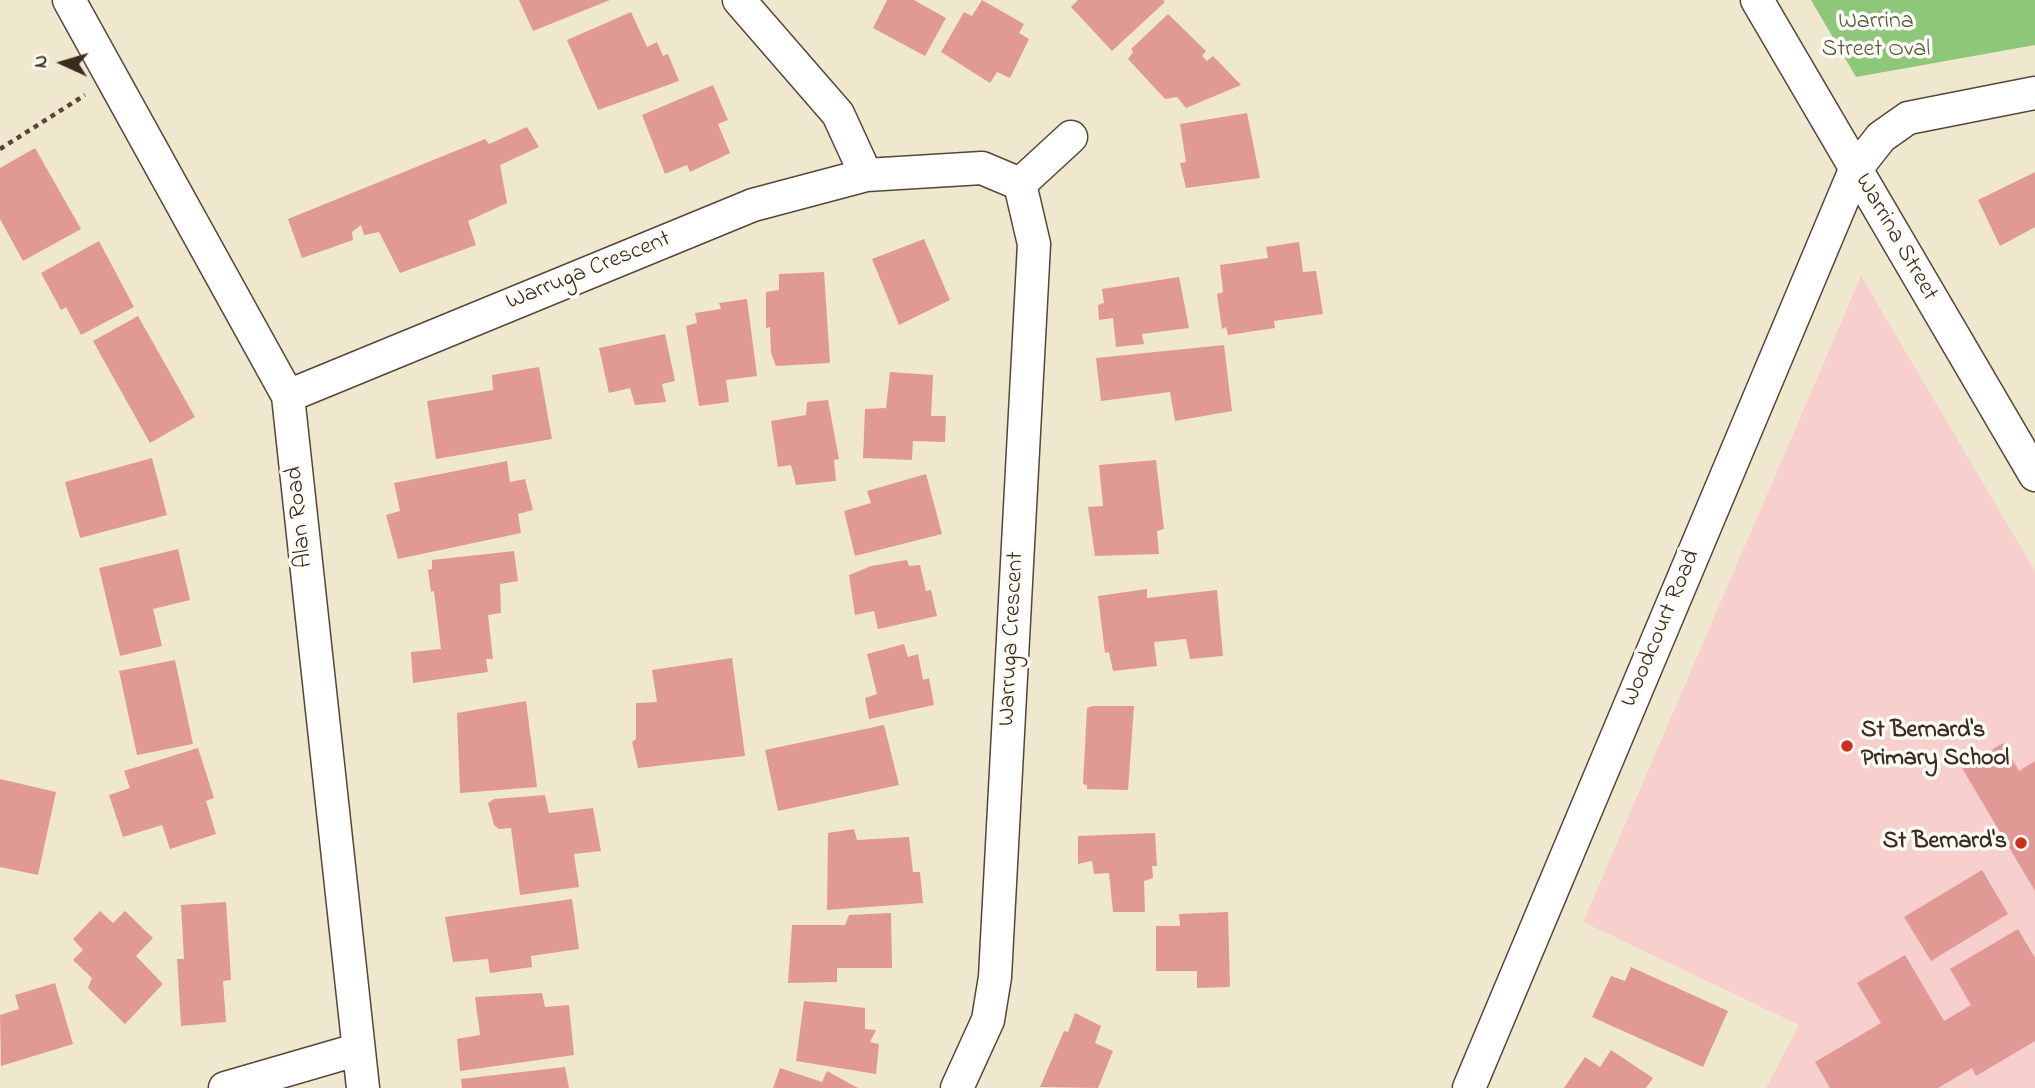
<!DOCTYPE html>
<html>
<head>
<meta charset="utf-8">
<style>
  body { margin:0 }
  #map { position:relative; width:2035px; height:1088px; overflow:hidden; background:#f0e8ce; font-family:"Indie Flower",sans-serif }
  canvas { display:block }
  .north { position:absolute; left:28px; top:28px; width:70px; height:70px; -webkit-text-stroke:5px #fdfcf7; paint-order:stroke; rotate:274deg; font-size:19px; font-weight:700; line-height:28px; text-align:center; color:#3b2a1e }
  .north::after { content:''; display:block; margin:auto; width:24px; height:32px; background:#3b2a1e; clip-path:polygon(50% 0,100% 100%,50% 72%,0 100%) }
</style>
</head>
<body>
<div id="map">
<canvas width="2035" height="1088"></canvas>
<div class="north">N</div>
</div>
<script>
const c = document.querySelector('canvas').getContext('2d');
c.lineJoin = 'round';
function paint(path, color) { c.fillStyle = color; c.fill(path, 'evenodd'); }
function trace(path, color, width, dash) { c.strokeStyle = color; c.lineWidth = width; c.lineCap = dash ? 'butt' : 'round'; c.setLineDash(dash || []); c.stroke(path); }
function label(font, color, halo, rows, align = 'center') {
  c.font = font + ' "Indie Flower",sans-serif'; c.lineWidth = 7; c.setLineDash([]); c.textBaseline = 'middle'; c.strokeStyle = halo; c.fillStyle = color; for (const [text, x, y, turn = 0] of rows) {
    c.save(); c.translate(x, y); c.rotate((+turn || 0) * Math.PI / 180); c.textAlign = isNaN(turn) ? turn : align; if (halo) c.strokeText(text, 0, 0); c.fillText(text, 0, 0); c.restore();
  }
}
paint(new Path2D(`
  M 1861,276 L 2035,571 L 2035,1088 L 1766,1088 L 1799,1025 L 1583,922 Z`), '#f7d0ce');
paint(new Path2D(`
  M 1811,0 L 2035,0 L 2035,45 L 1856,77 Z`), '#8fc77a');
paint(new Path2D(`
  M 519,0 L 610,0 L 533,31 Z
  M 887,0 L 914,0 L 946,18 L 925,56 L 873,28 Z
  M 982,0 L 1024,24 L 1019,33 L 1029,39 L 1010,78 L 997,72 L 990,83 L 941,52 L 964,12 L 972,16 Z
  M 1078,0 L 1163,0 L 1165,2 L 1112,51 L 1071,7 Z
  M 631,12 L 647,47 L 657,42 L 663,56 L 668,54 L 679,81 L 598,110 L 567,40 Z
  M 1168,14 L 1206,51 L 1202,56 L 1207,61 L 1213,56 L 1241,85 L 1186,108 L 1177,97 L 1165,99 L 1128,59 L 1133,52 L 1131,49 Z
  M 713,85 L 728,120 L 718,124 L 730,153 L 690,172 L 687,165 L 665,174 L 642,115 Z
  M 1247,113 L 1260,178 L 1186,188 L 1180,163 L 1186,162 L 1180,124 Z
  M 527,127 L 539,147 L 500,165 L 507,203 L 468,221 L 476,245 L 400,273 L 379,232 L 364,235 L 361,225 L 352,232 L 353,240 L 302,258 L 288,219 L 485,139 L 489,144 Z
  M 35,148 L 81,229 L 23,261 L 0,219 L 0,168 Z
  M 2035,172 L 2035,227 L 2000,246 L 1978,200 Z
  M 924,239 L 950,300 L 899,325 L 872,259 Z
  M 99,241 L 134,307 L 81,335 L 66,307 L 61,310 L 41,273 Z
  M 1299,242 L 1303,272 L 1316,271 L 1323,314 L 1274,321 L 1275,328 L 1228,335 L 1226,327 L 1222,329 L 1217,294 L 1223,292 L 1220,265 L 1268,258 L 1266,247 Z
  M 824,272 L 830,363 L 776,366 L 771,353 L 770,327 L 766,328 L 766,292 L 779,290 L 779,274 Z
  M 1179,277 L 1189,328 L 1142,334 L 1144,344 L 1116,347 L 1113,318 L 1099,320 L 1098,305 L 1104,303 L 1102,289 Z
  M 747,299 L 757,376 L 726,380 L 729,402 L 699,406 L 686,326 L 697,323 L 695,313 L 721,309 L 719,303 Z
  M 138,316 L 195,417 L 150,443 L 93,341 Z
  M 665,334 L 675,381 L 662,384 L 666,402 L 635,405 L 630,388 L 609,393 L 599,348 Z
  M 1224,345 L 1232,411 L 1175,421 L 1170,392 L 1101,401 L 1096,358 Z
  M 539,367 L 552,439 L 436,459 L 427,401 L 493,390 L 492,375 Z
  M 890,372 L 933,375 L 931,416 L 946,416 L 945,442 L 913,441 L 912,460 L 863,458 L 865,409 L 886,408 Z
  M 828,400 L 839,459 L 834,460 L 836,481 L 796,485 L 791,465 L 778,467 L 771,421 L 806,415 L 807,402 Z
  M 152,458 L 167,515 L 80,538 L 65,482 Z
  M 1156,460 L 1164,529 L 1157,531 L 1159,554 L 1095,556 L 1088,507 L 1103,506 L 1099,465 Z
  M 507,461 L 510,482 L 525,479 L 533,510 L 518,514 L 521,533 L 398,559 L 386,515 L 400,511 L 394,483 Z
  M 926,474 L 942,534 L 855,556 L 844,511 L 871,503 L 867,491 Z
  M 178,549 L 190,600 L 153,609 L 162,646 L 120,656 L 99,568 Z
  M 514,551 L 518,581 L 500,584 L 501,613 L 488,615 L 493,659 L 486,659 L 488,672 L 413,683 L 411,652 L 441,649 L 434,591 L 431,592 L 428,570 L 432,569 L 432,560 Z
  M 907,560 L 909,566 L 920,565 L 926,591 L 931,590 L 937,616 L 878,629 L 874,611 L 855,615 L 849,575 L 871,566 Z
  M 1147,589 L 1147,598 L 1217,590 L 1223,656 L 1190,659 L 1186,639 L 1154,642 L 1157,666 L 1113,671 L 1109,652 L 1105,653 L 1098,596 Z
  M 904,644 L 908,657 L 918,654 L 923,680 L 929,678 L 934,705 L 869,719 L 865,698 L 877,694 L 867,654 Z
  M 732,658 L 745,756 L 638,768 L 632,742 L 636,739 L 636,703 L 657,702 L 652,670 Z
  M 175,660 L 193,744 L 137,755 L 119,671 Z
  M 526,701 L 537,787 L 460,793 L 457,713 Z
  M 1093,706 L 1134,706 L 1128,790 L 1087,789 L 1087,785 L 1083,784 L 1087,708 Z
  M 884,725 L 899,785 L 778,811 L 765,750 Z
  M 2003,743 L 2019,771 L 2035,761 L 2035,891 L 1962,768 Z
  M 198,748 L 214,798 L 206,801 L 216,834 L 170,849 L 162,825 L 123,837 L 109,795 L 130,788 L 124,771 Z
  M 0,779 L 56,792 L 38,875 L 0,867 Z
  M 545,795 L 549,813 L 593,808 L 601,851 L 574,854 L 579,887 L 520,895 L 511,828 L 499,829 L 494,825 L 488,803 L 494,799 Z
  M 854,829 L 857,840 L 909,837 L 913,872 L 920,872 L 923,903 L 827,910 L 828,833 Z
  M 1155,833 L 1157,866 L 1152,866 L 1153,878 L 1144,881 L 1145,912 L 1113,912 L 1109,873 L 1094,874 L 1092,861 L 1078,864 L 1078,836 Z
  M 1982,870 L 2008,914 L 1931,961 L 1904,917 Z
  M 572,899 L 579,949 L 531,956 L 532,967 L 490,973 L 488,959 L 453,962 L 445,917 Z
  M 226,902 L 231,980 L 223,981 L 226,1022 L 181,1026 L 177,959 L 184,959 L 181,905 Z
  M 100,911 L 113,923 L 125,911 L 153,938 L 136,956 L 163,984 L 125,1024 L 88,988 L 92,978 L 73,960 L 83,950 L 73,939 Z
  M 1228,912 L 1230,987 L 1197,988 L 1197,971 L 1156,971 L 1156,926 L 1180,926 L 1179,914 Z
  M 891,913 L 892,968 L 837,968 L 837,982 L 788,983 L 792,925 L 845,925 L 849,915 Z
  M 2018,929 L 2035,958 L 2035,1041 L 1976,1076 L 1972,1068 L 1938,1088 L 1830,1088 L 1815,1062 L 1881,1023 L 1857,983 L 1905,955 L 1944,1021 L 1971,1005 L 1950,969 Z
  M 1631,967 L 1728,1011 L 1703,1067 L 1592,1017 L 1611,976 L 1625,981 Z
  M 55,983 L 73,1044 L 1,1066 L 0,1015 L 19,1009 L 15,995 Z
  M 542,993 L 545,1007 L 569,1005 L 574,1055 L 460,1071 L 457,1039 L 480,1035 L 475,997 Z
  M 804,1001 L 865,1008 L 865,1029 L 876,1030 L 870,1042 L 879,1044 L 876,1074 L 796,1061 Z
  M 1075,1013 L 1101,1026 L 1095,1043 L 1113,1051 L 1098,1088 L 1040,1087 L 1064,1031 L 1068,1032 Z
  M 1611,1050 L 1653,1078 L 1646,1088 L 1564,1088 L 1585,1057 L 1600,1067 Z
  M 565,1067 L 569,1088 L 462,1088 L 461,1079 Z
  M 780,1068 L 822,1082 L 827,1071 L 858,1088 L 773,1088 Z`), '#e19995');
const minor = new Path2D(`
  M 69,0 L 288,396 L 363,1088
  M 739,0 L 838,114 L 866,175
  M 1757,0 L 2035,475
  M 1020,184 L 1071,137
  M 288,396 L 753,205 L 866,175 L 982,168 L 1020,184 L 1034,244 L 995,977 L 988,1020 L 957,1088
  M 225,1088 L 356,1050
  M 1469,1088 L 1855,170 L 1881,137 L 1908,118 L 2035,93`);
trace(minor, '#564638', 35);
trace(new Path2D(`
  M 0,149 L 85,95`), '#564638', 4.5, [5, 5]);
trace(minor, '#fff', 32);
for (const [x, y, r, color] of [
  [1847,746,7,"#c8321e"],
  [2021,843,7,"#c8321e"]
]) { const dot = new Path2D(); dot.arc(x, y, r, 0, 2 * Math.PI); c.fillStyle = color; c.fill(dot); trace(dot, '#fdfcf7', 2.5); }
label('24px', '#54593a', '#fdfcf7', [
  ["Warrina",1876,23],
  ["Street Oval",1876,51]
]);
label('24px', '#3b2a1e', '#fdfcf7', [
  ["Warrina Street",1895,238,60],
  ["Warruga Crescent",589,272,-22],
  ["Alan Road",301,517,-96],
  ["Woodcourt Road",1662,629,-67],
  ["Warruga Crescent",1013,639,-87]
]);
label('bold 24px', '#3b2a1e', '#fdfcf7', [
  ["St Bernard's",1861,732],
  ["Primary School",1861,760],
  ["St Bernard's",2007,843,"right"]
], 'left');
</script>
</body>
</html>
